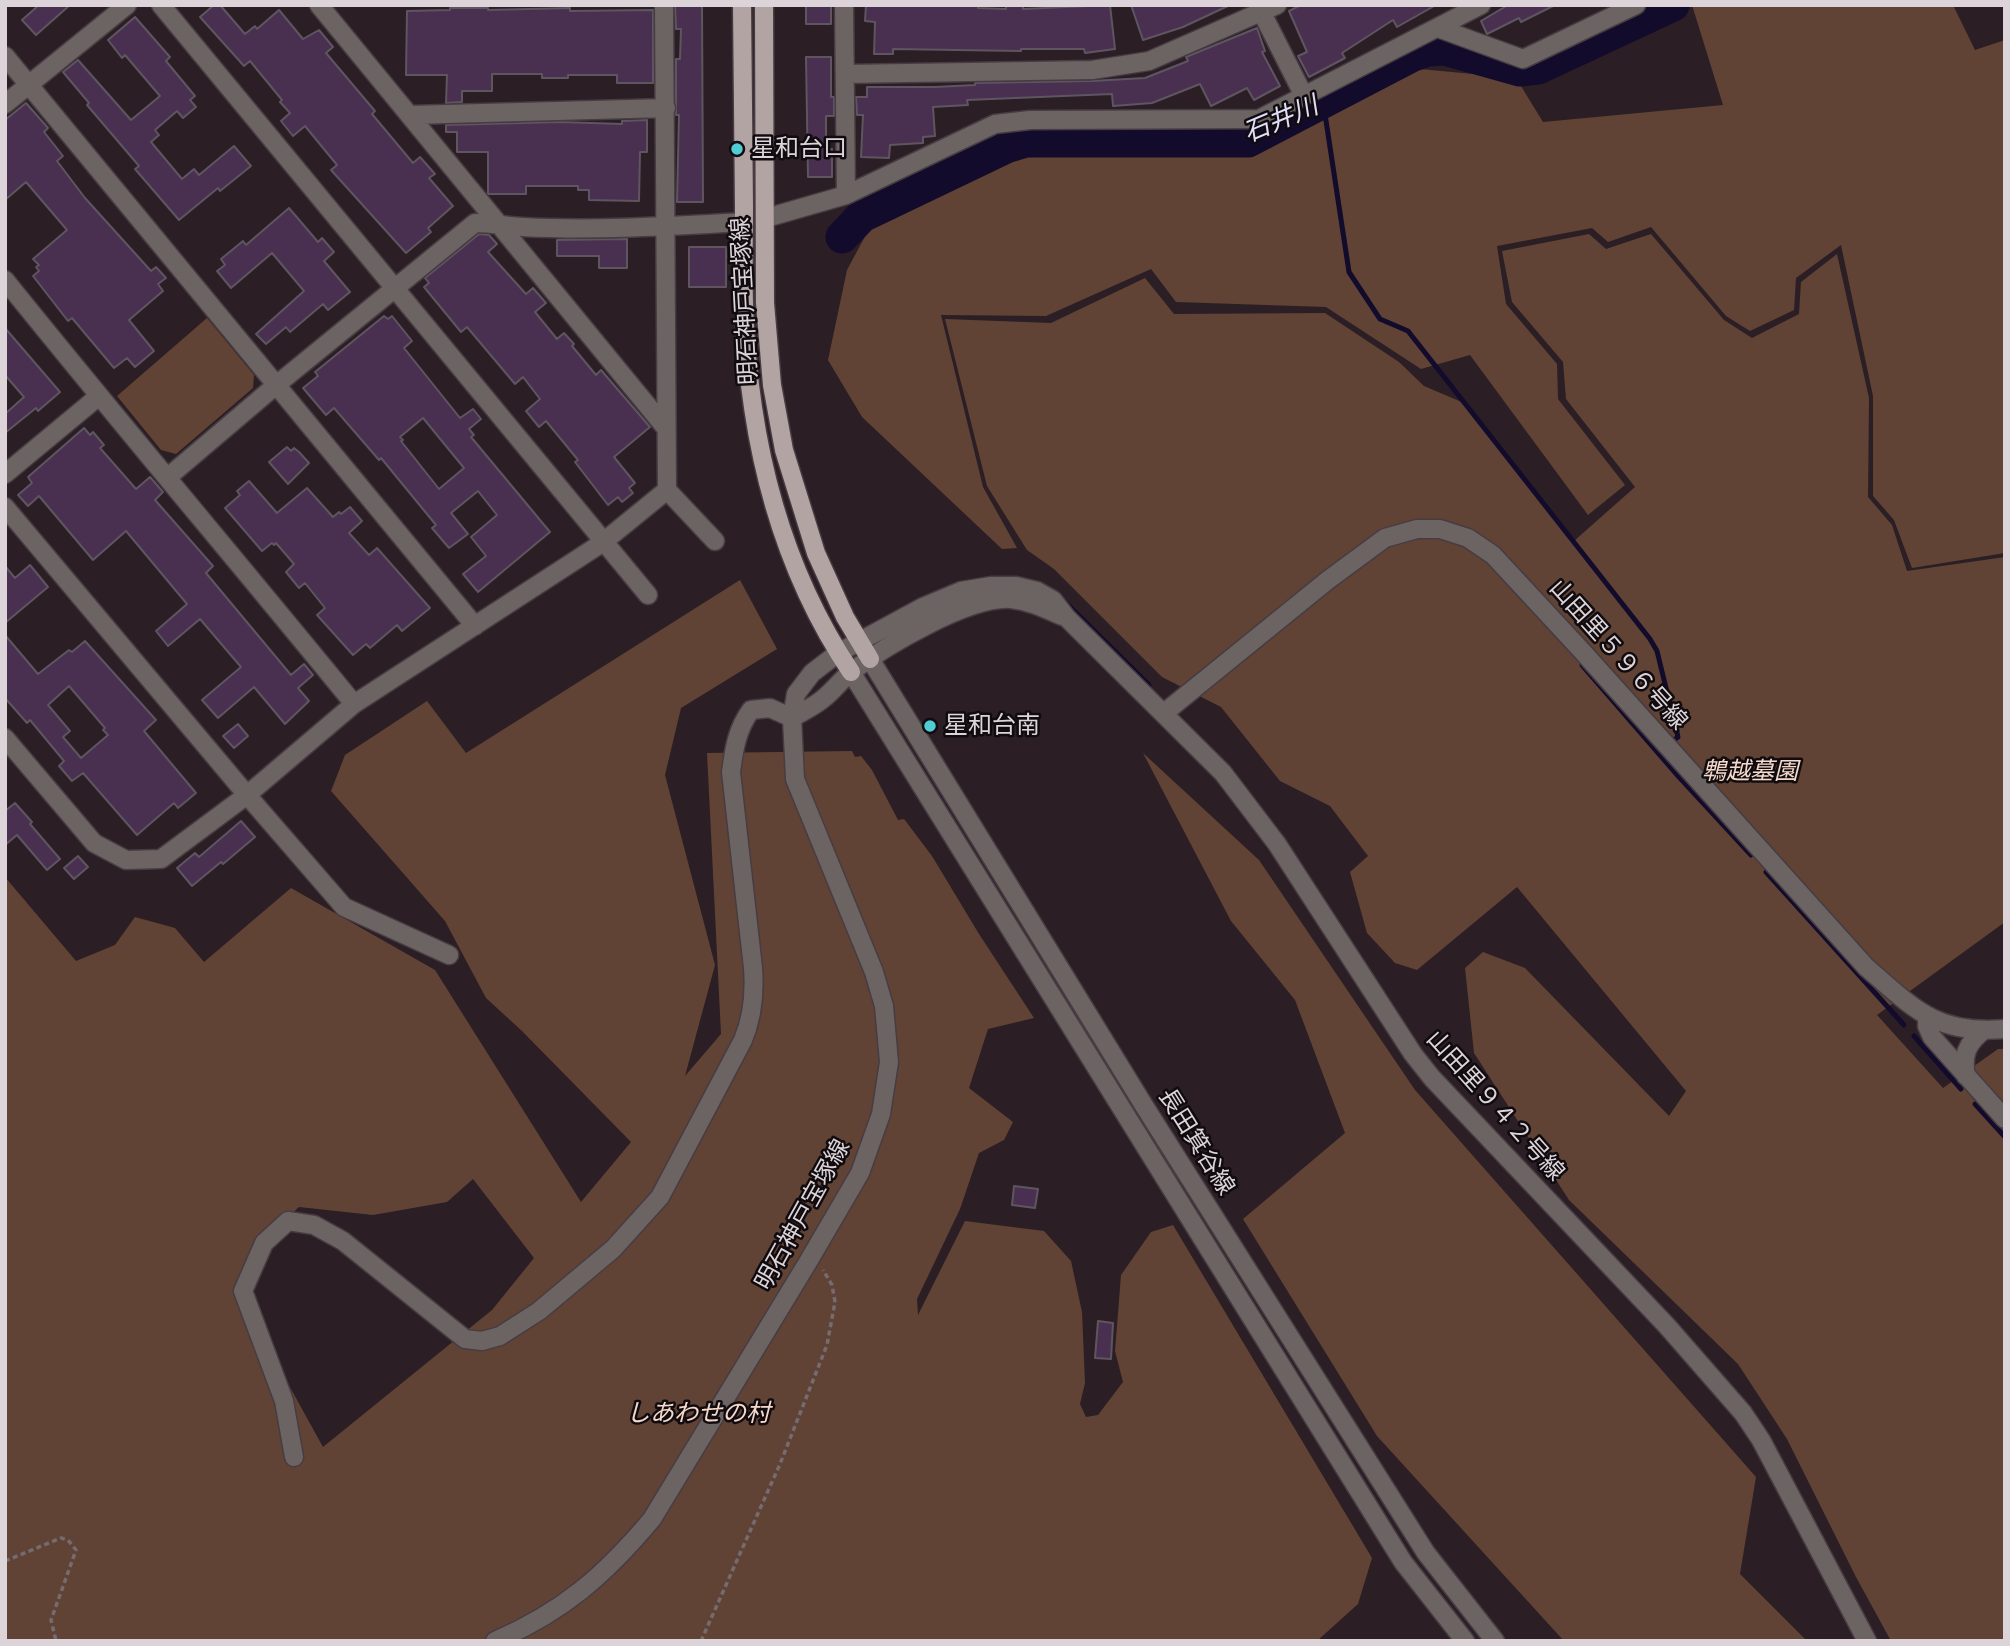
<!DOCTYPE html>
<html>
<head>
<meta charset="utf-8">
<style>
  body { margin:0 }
  #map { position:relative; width:2010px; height:1646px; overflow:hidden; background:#2b1f25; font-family:Literata,serif }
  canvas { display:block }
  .frame { position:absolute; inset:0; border:7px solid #dcd4d8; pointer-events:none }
</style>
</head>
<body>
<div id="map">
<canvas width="2010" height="1646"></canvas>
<div class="frame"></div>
</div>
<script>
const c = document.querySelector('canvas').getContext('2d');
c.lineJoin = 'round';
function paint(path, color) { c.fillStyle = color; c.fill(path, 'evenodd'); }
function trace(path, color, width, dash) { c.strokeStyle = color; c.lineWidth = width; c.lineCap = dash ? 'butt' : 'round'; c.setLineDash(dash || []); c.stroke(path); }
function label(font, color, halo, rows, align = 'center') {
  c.font = font + ' Literata,"Noto Sans JP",serif'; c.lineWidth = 5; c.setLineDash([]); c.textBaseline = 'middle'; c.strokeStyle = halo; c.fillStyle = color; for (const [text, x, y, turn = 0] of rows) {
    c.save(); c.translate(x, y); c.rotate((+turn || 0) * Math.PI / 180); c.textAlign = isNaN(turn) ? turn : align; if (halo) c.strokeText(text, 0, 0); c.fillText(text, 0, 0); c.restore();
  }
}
paint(new Path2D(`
  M 1692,5 L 1953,5 L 1975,50 L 2005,40 L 2005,553 L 1912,568 L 1894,520 L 1873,496 L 1873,396 L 1841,245 L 1796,278 L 1794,310 L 1750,331 L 1726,316 L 1651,227 L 1608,242 L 1592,228 L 1497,246 L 1506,304 L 1557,364 L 1558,399 L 1625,485 L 1588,515 L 1470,355 L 1421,369 L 1326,307 L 1176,302 L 1151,269 L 1046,316 L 941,315 L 983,487 L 1017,548 L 1002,549 L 862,417 L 828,360 L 847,270 L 869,229 L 1019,147 L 1250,144 L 1409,68 L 1516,78 L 1543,122 L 1723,105 Z
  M 1589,234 L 1606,249 L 1651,234 L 1724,320 L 1752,338 L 1799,314 L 1801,282 L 1837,254 L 1869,398 L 1868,497 L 1892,525 L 1907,571 L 2005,557 L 2005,922 L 1877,1015 L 1943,1088 L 1998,1049 L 2005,1049 L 2005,1641 L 1891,1641 L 1856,1577 L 1787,1439 L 1738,1364 L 1569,1200 L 1474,1053 L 1465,968 L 1483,952 L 1525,968 L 1669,1116 L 1686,1091 L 1517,887 L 1417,970 L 1395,963 L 1367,933 L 1350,872 L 1368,856 L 1330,806 L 1280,781 L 1221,707 L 1162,677 L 1054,569 L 1027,550 L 987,486 L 945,319 L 1051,323 L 1145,278 L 1174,314 L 1325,313 L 1399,362 L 1424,386 L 1464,403 L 1574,541 L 1635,487 L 1566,399 L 1563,362 L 1512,302 L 1502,251 Z
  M 207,318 L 254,375 L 253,388 L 176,454 L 161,450 L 117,396 Z
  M 740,580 L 777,649 L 681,708 L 665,775 L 715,965 L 685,1076 L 721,1034 L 707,753 L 852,751 L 855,757 L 861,756 L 872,770 L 898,820 L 904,819 L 932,856 L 979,934 L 1034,1018 L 988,1029 L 969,1088 L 1013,1122 L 1004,1140 L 979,1153 L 960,1209 L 917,1299 L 918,1315 L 965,1221 L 1044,1231 L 1071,1261 L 1082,1312 L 1085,1383 L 1080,1404 L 1086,1417 L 1098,1415 L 1123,1382 L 1115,1351 L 1121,1275 L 1151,1232 L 1173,1225 L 1372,1558 L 1358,1604 L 1317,1641 L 5,1641 L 5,877 L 76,961 L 115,945 L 135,917 L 175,928 L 204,962 L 291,888 L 435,970 L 581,1202 L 631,1142 L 522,1031 L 486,998 L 445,921 L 331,791 L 345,755 L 427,701 L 466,753 ZM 473,1179 L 534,1258 L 492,1310 L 323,1447 L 275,1360 L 252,1286 L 256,1246 L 299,1207 L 373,1215 L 447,1202 Z
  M 1143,753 L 1259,860 L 1415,1090 L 1756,1477 L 1740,1574 L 1807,1641 L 1564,1641 L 1377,1436 L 1243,1219 L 1345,1133 L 1295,1000 L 1231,921 Z`), '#604335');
trace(new Path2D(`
  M 1323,101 L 1349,272 L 1380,319 L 1408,331 L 1650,639 L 1657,651 L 1678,737 L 1674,740
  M 1062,599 L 1149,685
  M 1582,665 L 1679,777 L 1751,855
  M 1766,872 L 1904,1025
  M 1914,1036 L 1961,1089
  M 1975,1104 L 2005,1137`), '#120b2b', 5);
trace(new Path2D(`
  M 842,237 L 862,216 L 1006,147 L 1026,141 L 1248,141 L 1411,56 L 1428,50 L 1445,49 L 1520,70 L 1538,68 L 1673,5`), '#120b2b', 33);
const building = new Path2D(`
  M 39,5 L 70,5 L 36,35 L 22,20 Z
  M 214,5 L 220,5 L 245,34 L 255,26 L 257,29 L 279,10 L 303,39 L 319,30 L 333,47 L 326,53 L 375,111 L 372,114 L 413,163 L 420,157 L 435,174 L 429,178 L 453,206 L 428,228 L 431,232 L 406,253 L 331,170 L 337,165 L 305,126 L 293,136 L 281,121 L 290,113 L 280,102 L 282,100 L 250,61 L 244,66 L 200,17 Z
  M 675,5 L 702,5 L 703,202 L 677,202 L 679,115 L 676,115 L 676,59 L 680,59 L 681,29 L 676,29 Z
  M 806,5 L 831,5 L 831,24 L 806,24 Z
  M 866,5 L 978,5 L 978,8 L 1006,9 L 1006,5 L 1023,5 L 1023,9 L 1110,5 L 1115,49 L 1085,53 L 1084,49 L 1021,49 L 1021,51 L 893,49 L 893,54 L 874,54 L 875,22 L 865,21 Z
  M 1131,5 L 1230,5 L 1183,27 L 1143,40 Z
  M 1301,5 L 1436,5 L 1397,27 L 1393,20 L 1342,53 L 1345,58 L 1309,77 L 1298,56 L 1307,52 L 1289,11 Z
  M 1508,5 L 1555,5 L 1521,22 L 1519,18 L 1487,34 L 1481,21 Z
  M 450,8 L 488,8 L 488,10 L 570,8 L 570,11 L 653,10 L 653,83 L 617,83 L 617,75 L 568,75 L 568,78 L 542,78 L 542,74 L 492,74 L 492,91 L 462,91 L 462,102 L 446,103 L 447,75 L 406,75 L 407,11 L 450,10 Z
  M 135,17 L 170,57 L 166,61 L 195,96 L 190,100 L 196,107 L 183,118 L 177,111 L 155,130 L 159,135 L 151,142 L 182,179 L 194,169 L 199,175 L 234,146 L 251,166 L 220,191 L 218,188 L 179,220 L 135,169 L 139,166 L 87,105 L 89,103 L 63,72 L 78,60 L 131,120 L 160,96 L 125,55 L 122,58 L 108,40 Z
  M 1257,28 L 1265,51 L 1262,52 L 1280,86 L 1254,100 L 1247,88 L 1211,106 L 1200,84 L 1152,103 L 1113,106 L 1112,94 L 967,100 L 968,105 L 933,107 L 935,136 L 923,137 L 923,143 L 890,145 L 889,158 L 861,157 L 863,115 L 857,115 L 856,97 L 867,97 L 867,87 L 935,87 L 975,85 L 975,83 L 1092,81 L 1145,78 L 1188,61 L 1186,57 Z
  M 806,57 L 831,57 L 831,97 L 834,97 L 834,116 L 826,116 L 826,149 L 832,149 L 832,177 L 808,177 Z
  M 26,103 L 48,128 L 44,132 L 63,156 L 57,161 L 85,198 L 151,271 L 156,267 L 166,278 L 158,284 L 163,291 L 129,320 L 154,351 L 135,367 L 127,358 L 114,368 L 72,318 L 68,321 L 33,276 L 39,271 L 36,267 L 39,265 L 33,259 L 67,230 L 26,182 L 5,200 L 5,120 Z
  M 647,120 L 647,152 L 640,152 L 639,201 L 589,200 L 589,190 L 578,190 L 578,186 L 526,186 L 526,194 L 488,194 L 488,152 L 457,152 L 457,132 L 446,132 L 446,125 L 560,122 L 622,124 L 622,121 Z
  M 289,208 L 318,242 L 322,238 L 334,252 L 324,261 L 350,292 L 328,310 L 323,304 L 290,332 L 286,327 L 266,344 L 256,334 L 304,291 L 272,253 L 231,288 L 217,271 L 225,265 L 221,259 L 243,241 L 246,245 Z
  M 479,234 L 489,235 L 497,244 L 488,252 L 526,294 L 533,288 L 546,303 L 535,312 L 557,339 L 564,333 L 574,344 L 572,346 L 596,375 L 601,370 L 650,427 L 614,457 L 635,483 L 629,488 L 633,493 L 622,502 L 618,497 L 608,505 L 575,462 L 578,460 L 546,421 L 539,427 L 526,411 L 540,399 L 523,377 L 515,384 L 467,327 L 461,332 L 424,287 L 429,283 L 425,278 Z
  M 627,239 L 627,268 L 599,268 L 599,256 L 557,256 L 557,240 Z
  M 689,247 L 726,247 L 726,287 L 689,287 Z
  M 384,316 L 388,319 L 392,316 L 412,341 L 404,348 L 460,418 L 473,409 L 481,419 L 469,429 L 474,435 L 471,437 L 550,532 L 478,592 L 463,574 L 486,556 L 471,537 L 497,515 L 478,491 L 451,513 L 468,534 L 449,548 L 432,528 L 436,525 L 381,458 L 379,460 L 334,408 L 326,415 L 303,388 L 318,376 L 315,372 ZM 423,418 L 464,468 L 439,489 L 401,441 L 403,440 L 400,437 Z
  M 5,328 L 60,392 L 38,411 L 36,408 L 5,433 L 5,414 L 24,397 L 5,375 Z
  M 84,428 L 90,435 L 93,432 L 104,445 L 100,448 L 136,489 L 150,477 L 163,492 L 155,500 L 213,566 L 206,573 L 291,675 L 304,664 L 313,675 L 298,688 L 309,701 L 285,724 L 254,687 L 218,718 L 202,700 L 241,667 L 200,619 L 168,646 L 156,631 L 187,604 L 126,531 L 93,560 L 39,496 L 28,506 L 18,495 L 32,483 L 28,477 Z
  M 287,447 L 291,451 L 294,448 L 299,452 L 309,463 L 288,484 L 269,462 Z
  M 249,481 L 277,513 L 307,488 L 333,517 L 339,512 L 341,514 L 350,507 L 362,521 L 349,533 L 369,555 L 377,548 L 430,608 L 402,631 L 397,625 L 370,648 L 366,644 L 353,655 L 317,615 L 325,608 L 305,583 L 299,588 L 286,572 L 294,564 L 276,543 L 274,545 L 272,543 L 262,551 L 225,508 L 240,495 L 237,491 Z
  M 30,565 L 48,587 L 5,623 L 5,566 L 15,578 Z
  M 5,635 L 38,674 L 69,650 L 72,652 L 85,641 L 156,720 L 144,731 L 196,793 L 178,808 L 174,803 L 137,835 L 83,773 L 72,781 L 59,766 L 64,761 L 30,720 L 27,723 L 5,698 ZM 69,686 L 105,728 L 103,730 L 108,735 L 81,758 L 63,737 L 70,731 L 48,705 Z
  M 238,724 L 248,736 L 234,748 L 223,736 Z
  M 15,803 L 32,822 L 30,824 L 60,859 L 47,870 L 17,835 L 5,845 L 5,811 Z
  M 241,821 L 255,837 L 223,864 L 221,862 L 192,886 L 177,868 L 195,853 L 199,857 Z
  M 78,856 L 88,867 L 74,879 L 64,868 Z
  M 1014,1186 L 1038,1189 L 1035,1208 L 1012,1205 Z
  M 1098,1321 L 1113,1323 L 1111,1359 L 1095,1358 Z`);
paint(building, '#493050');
trace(building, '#5e5560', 2);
const minor = new Path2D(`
  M 161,5 L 648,595
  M 319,5 L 665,427
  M 844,5 L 846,195
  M 1258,5 L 1304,96
  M 1438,28 L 1523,59 L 1636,5
  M 5,56 L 475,626
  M 846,74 L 1092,70 L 1149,61 L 1277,5
  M 5,104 L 127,5
  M 410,115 L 666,108
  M 766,218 L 846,195 L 995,124 L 1030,120 L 1259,119 L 1481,5
  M 5,280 C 120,423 238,562 354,704
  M 5,474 L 99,396
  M 168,477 L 275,386 L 475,223 C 491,223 507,226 523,227 C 595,231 671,226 744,222
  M 667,490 L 715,541
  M 5,507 L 247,795 L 344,907 L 449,955
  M 870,659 L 1143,1104 L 1426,1553 L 1495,1641
  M 851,672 L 1403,1562 L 1465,1641
  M 1164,713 L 1328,580 L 1385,538 L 1417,529 L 1440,529 L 1468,538 L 1493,555 L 1582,651 L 1866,967 C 1914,1009 1937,1035 2005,1029
  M 792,718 C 802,712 815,706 824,698 C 834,690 841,680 851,672 C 885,646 969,596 1011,599 C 1030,601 1046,609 1062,616
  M 5,738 L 94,843 L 126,860 L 161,859 L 247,795 L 354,704 L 602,543 L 667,490 L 664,5
  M 1927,1017 L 1927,1026 L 1932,1037 L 2005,1119
  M 1966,1076 C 1962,1055 1967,1043 1984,1030
  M 294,1457 L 284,1401 L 243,1291 L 264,1243 L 288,1221 L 314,1225 L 343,1241 L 465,1339 L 482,1341 L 500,1336 L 539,1311 L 613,1249 L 660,1197 L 743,1040 C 753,1016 755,994 753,968 L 731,772 C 734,749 737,729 751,710 L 770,708 L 792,718
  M 495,1641 C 563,1612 605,1575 652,1519 L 808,1262 L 860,1173 L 881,1114 L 889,1062 L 884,1006 L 874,972 L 795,779 L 792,718 L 796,694 L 812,673 L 838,653 L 923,607 L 961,591 L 991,586 L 1016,586 L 1037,591 L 1053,600 L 1067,618 L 1223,773 L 1277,844 L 1413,1054 L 1432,1078 L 1667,1326 L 1743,1413 L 1761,1440 L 1867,1641`);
const major = new Path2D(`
  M 742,5 C 743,73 743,140 744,208 C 744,240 743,272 744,304 C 748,434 778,563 851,672
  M 764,5 L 765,303 L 772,385 L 784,450 L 816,553 L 845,617 L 870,659`);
trace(minor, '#473c42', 21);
trace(major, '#473c42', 21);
trace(new Path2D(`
  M 5,1561 L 61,1538 L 68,1540 L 76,1550 L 51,1620 L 56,1641
  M 701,1641 L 780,1464 L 827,1345 L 835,1302 L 832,1285 L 823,1270`), '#756b70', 3.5, [5, 3.5]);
trace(minor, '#6b6463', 18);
trace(major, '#b3a4a4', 18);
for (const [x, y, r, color] of [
  [737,149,7,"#51ccd2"],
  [930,726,7,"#51ccd2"]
]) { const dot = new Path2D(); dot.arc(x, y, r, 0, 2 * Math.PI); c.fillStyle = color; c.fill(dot); trace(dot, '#100b0e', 2.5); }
label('24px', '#dcd4d8', '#100b0e', [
  ["星和台口",751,149],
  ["星和台南",944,726]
], 'left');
label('24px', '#dcd4d8', '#100b0e', [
  ["明石神戸宝塚線",745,301,-93],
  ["山田里５９６号線",1618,655,48],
  ["山田里９４２号線",1495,1106,48],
  ["長田箕谷線",1196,1142,58],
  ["明石神戸宝塚線",803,1215,-61]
]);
label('italic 24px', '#f5d9cb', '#100b0e', [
  ["鵯越墓園",1750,772],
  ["しあわせの村",698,1414]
]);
label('italic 26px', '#e0def9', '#100b0e', [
  ["石井川",1281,120,-23]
]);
</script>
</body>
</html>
